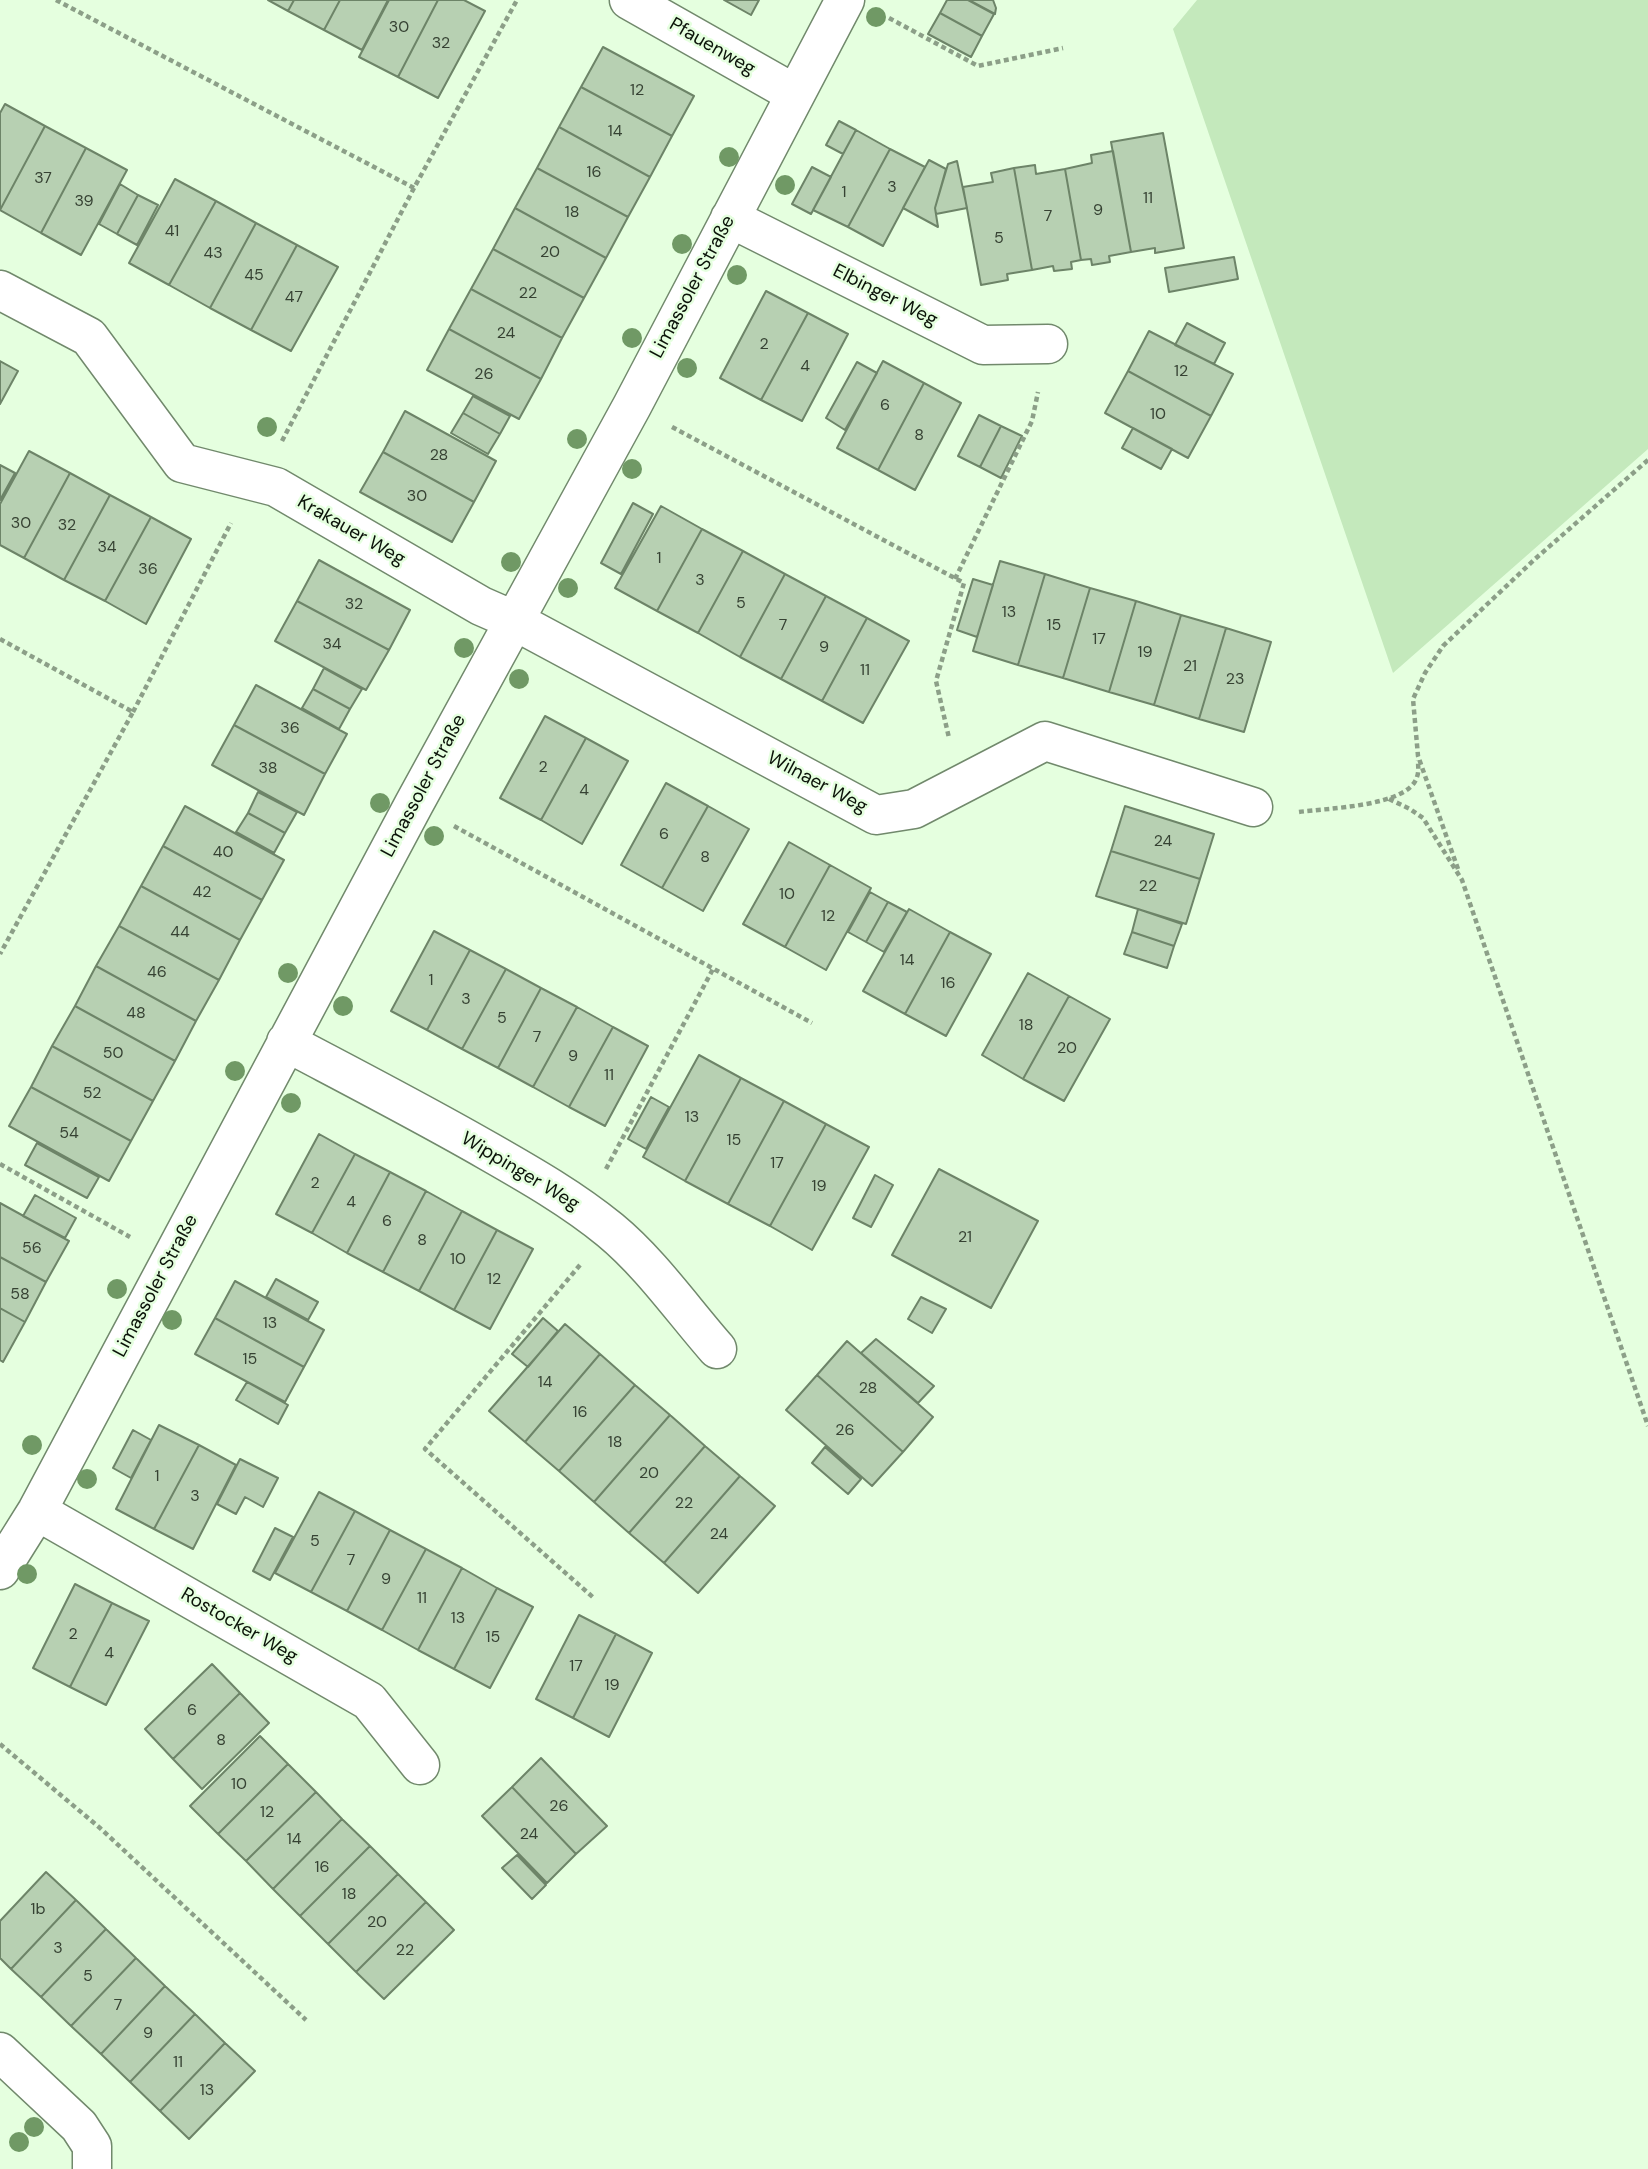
<!DOCTYPE html>
<html>
<head>
<meta charset="utf-8">
<style>
  body { margin:0 }
  canvas { display:block; background:#e5ffdf }
</style>
</head>
<body>
<canvas width="1648" height="2169"></canvas>
<script>
const c = document.querySelector('canvas').getContext('2d');
c.lineJoin = 'round';
function paint(path, color) { c.fillStyle = color; c.fill(path, 'evenodd'); }
function trace(path, color, width, dash) { c.strokeStyle = color; c.lineWidth = width; c.lineCap = dash ? 'butt' : 'round'; c.setLineDash(dash || []); c.stroke(path); }
function label(font, color, halo, rows, align = 'center') {
  c.font = font + ' "DM Sans",sans-serif'; c.lineWidth = 5; c.setLineDash([]); c.textBaseline = 'middle'; c.strokeStyle = halo; c.fillStyle = color; for (const [text, x, y, turn = 0] of rows) {
    c.save(); c.translate(x, y); c.rotate((+turn || 0) * Math.PI / 180); c.textAlign = isNaN(turn) ? turn : align; if (halo) c.strokeText(text, 0, 0); c.fillText(text, 0, 0); c.restore();
  }
}
paint(new Path2D(`
  M 1197,0 L 1648,0 L 1648,449 L 1393,673 L 1173,29 Z`), '#c4e9bc');
const building = new Path2D(`
  M 268,0 L 294,0 L 288,11 Z
  M 294,0 L 340,0 L 324,30 L 288,11 Z
  M 340,0 L 388,0 L 362,50 L 324,30 Z
  M 389,0 L 438,0 L 398,77 L 359,57 Z
  M 438,0 L 464,0 L 485,11 L 438,98 L 398,77 Z
  M 724,0 L 759,0 L 751,15 Z
  M 947,0 L 968,0 L 994,14 L 982,36 L 940,13 Z
  M 969,0 L 993,0 L 996,8 L 995,14 Z
  M 940,13 L 982,36 L 971,57 L 928,34 Z
  M 603,47 L 694,96 L 672,136 L 581,87 Z
  M 581,87 L 672,136 L 650,177 L 559,127 Z
  M 5,104 L 45,126 L 0,210 L 0,113 Z
  M 839,121 L 856,130 L 843,154 L 826,145 Z
  M 45,126 L 86,148 L 41,233 L 0,210 Z
  M 559,127 L 650,177 L 628,217 L 537,168 Z
  M 856,130 L 890,149 L 848,227 L 813,210 Z
  M 1163,133 L 1184,248 L 1155,253 L 1155,248 L 1131,252 L 1111,142 Z
  M 86,148 L 127,170 L 81,255 L 41,233 Z
  M 890,149 L 925,167 L 883,246 L 848,227 Z
  M 1113,151 L 1131,252 L 1109,256 L 1110,262 L 1092,265 L 1091,259 L 1081,260 L 1065,169 L 1092,163 L 1091,155 Z
  M 929,160 L 946,169 L 935,208 L 938,227 L 903,208 Z
  M 957,161 L 967,208 L 936,214 L 935,208 L 948,164 Z
  M 1035,165 L 1036,174 L 1065,169 L 1081,260 L 1071,262 L 1072,269 L 1054,271 L 1053,266 L 1032,270 L 1014,168 Z
  M 812,167 L 831,177 L 811,214 L 792,204 Z
  M 537,168 L 628,217 L 606,258 L 515,208 Z
  M 1014,168 L 1032,270 L 1007,274 L 1008,280 L 981,285 L 963,187 L 993,182 L 991,173 Z
  M 175,179 L 216,201 L 169,285 L 129,263 Z
  M 120,184 L 138,195 L 117,234 L 99,224 Z
  M 138,195 L 158,205 L 137,245 L 117,234 Z
  M 216,201 L 256,223 L 210,308 L 169,285 Z
  M 515,208 L 606,258 L 584,298 L 493,249 Z
  M 256,223 L 297,245 L 251,330 L 210,308 Z
  M 297,245 L 338,267 L 291,351 L 251,330 Z
  M 493,249 L 584,298 L 562,338 L 471,289 Z
  M 1234,257 L 1238,279 L 1169,292 L 1165,268 Z
  M 471,289 L 562,338 L 541,379 L 449,329 Z
  M 766,291 L 808,313 L 761,400 L 720,378 Z
  M 808,313 L 848,334 L 802,421 L 761,400 Z
  M 1187,323 L 1225,343 L 1214,364 L 1175,345 Z
  M 449,329 L 541,379 L 519,419 L 427,370 Z
  M 1149,331 L 1233,374 L 1211,416 L 1128,371 Z
  M 0,361 L 18,371 L 0,404 Z
  M 883,361 L 924,383 L 878,470 L 837,448 Z
  M 857,362 L 877,373 L 845,430 L 826,418 Z
  M 1128,371 L 1211,416 L 1188,458 L 1105,413 Z
  M 924,383 L 961,403 L 915,490 L 878,470 Z
  M 473,396 L 510,416 L 500,434 L 463,413 Z
  M 405,411 L 496,461 L 474,502 L 383,452 Z
  M 463,413 L 500,434 L 488,454 L 451,433 Z
  M 979,415 L 1001,426 L 980,467 L 958,456 Z
  M 1001,426 L 1022,436 L 1001,478 L 980,467 Z
  M 1133,428 L 1172,449 L 1161,469 L 1122,448 Z
  M 29,451 L 70,473 L 24,558 L 0,545 L 0,504 Z
  M 383,452 L 474,502 L 452,542 L 360,492 Z
  M 0,465 L 15,473 L 0,500 Z
  M 70,473 L 110,495 L 64,580 L 24,558 Z
  M 110,495 L 151,517 L 105,601 L 64,580 Z
  M 633,503 L 653,514 L 621,574 L 601,563 Z
  M 661,506 L 702,529 L 657,611 L 615,588 Z
  M 151,517 L 191,539 L 146,624 L 105,601 Z
  M 702,529 L 743,551 L 698,633 L 657,611 Z
  M 743,551 L 785,574 L 740,657 L 698,633 Z
  M 319,560 L 410,610 L 389,650 L 297,601 Z
  M 1000,561 L 1045,574 L 1018,665 L 973,651 Z
  M 785,574 L 826,596 L 781,679 L 740,657 Z
  M 1045,574 L 1090,588 L 1063,678 L 1018,665 Z
  M 973,579 L 993,585 L 977,637 L 957,630 Z
  M 1090,588 L 1136,601 L 1109,692 L 1063,678 Z
  M 826,596 L 867,618 L 822,701 L 781,679 Z
  M 297,601 L 389,650 L 366,690 L 275,641 Z
  M 1136,601 L 1181,615 L 1154,705 L 1109,692 Z
  M 1181,615 L 1226,628 L 1199,719 L 1154,705 Z
  M 867,618 L 909,641 L 863,723 L 822,701 Z
  M 1226,628 L 1271,642 L 1244,732 L 1199,719 Z
  M 324,668 L 362,689 L 350,709 L 313,689 Z
  M 256,685 L 347,734 L 325,774 L 234,725 Z
  M 313,689 L 350,709 L 339,729 L 302,708 Z
  M 545,716 L 586,738 L 541,820 L 500,798 Z
  M 234,725 L 325,774 L 304,815 L 212,765 Z
  M 586,738 L 628,761 L 582,844 L 541,820 Z
  M 666,783 L 708,806 L 662,888 L 621,865 Z
  M 258,792 L 297,812 L 285,833 L 248,813 Z
  M 185,806 L 284,860 L 262,900 L 163,846 Z
  M 708,806 L 749,829 L 703,911 L 662,888 Z
  M 1125,806 L 1214,834 L 1200,879 L 1111,851 Z
  M 248,813 L 285,833 L 274,853 L 236,832 Z
  M 789,842 L 830,865 L 785,947 L 743,924 Z
  M 163,846 L 262,900 L 240,940 L 141,886 Z
  M 1111,851 L 1200,879 L 1186,924 L 1096,896 Z
  M 830,865 L 871,888 L 826,970 L 785,947 Z
  M 141,886 L 240,940 L 219,980 L 119,926 Z
  M 870,892 L 888,902 L 866,942 L 848,932 Z
  M 888,902 L 907,912 L 884,952 L 866,942 Z
  M 909,909 L 950,932 L 905,1014 L 863,991 Z
  M 1138,909 L 1182,924 L 1174,946 L 1132,932 Z
  M 119,926 L 219,980 L 196,1021 L 96,966 Z
  M 434,931 L 470,950 L 427,1030 L 391,1011 Z
  M 950,932 L 991,954 L 946,1036 L 905,1014 Z
  M 1132,932 L 1174,946 L 1167,968 L 1124,954 Z
  M 470,950 L 506,969 L 462,1049 L 427,1030 Z
  M 96,966 L 196,1021 L 175,1061 L 75,1006 Z
  M 506,969 L 541,988 L 498,1068 L 462,1049 Z
  M 1028,973 L 1069,996 L 1023,1079 L 982,1055 Z
  M 541,988 L 577,1007 L 533,1087 L 498,1068 Z
  M 1069,996 L 1110,1019 L 1064,1101 L 1023,1079 Z
  M 75,1006 L 175,1061 L 153,1101 L 52,1046 Z
  M 577,1007 L 613,1027 L 569,1107 L 533,1087 Z
  M 613,1027 L 648,1046 L 605,1126 L 569,1107 Z
  M 52,1046 L 153,1101 L 131,1141 L 31,1087 Z
  M 699,1055 L 741,1078 L 685,1181 L 643,1157 Z
  M 741,1078 L 784,1101 L 728,1204 L 685,1181 Z
  M 31,1087 L 131,1141 L 109,1181 L 9,1126 Z
  M 651,1097 L 669,1107 L 646,1149 L 628,1139 Z
  M 784,1101 L 826,1124 L 770,1226 L 728,1204 Z
  M 826,1124 L 869,1147 L 812,1250 L 770,1226 Z
  M 319,1134 L 355,1154 L 312,1233 L 276,1214 Z
  M 37,1143 L 99,1177 L 87,1198 L 25,1165 Z
  M 355,1154 L 390,1172 L 347,1253 L 312,1233 Z
  M 939,1169 L 1038,1221 L 991,1308 L 892,1255 Z
  M 390,1172 L 426,1191 L 383,1272 L 347,1253 Z
  M 875,1175 L 893,1185 L 871,1227 L 853,1218 Z
  M 426,1191 L 462,1211 L 419,1291 L 383,1272 Z
  M 35,1195 L 76,1218 L 65,1238 L 23,1216 Z
  M 0,1203 L 69,1241 L 46,1282 L 0,1257 Z
  M 462,1211 L 497,1230 L 454,1310 L 419,1291 Z
  M 497,1230 L 533,1249 L 490,1329 L 454,1310 Z
  M 0,1257 L 46,1282 L 25,1322 L 0,1308 Z
  M 276,1279 L 318,1302 L 308,1320 L 266,1297 Z
  M 235,1281 L 324,1330 L 304,1367 L 215,1318 Z
  M 921,1297 L 946,1309 L 932,1333 L 908,1319 Z
  M 0,1308 L 25,1322 L 3,1362 L 0,1360 Z
  M 215,1318 L 304,1367 L 285,1402 L 195,1354 Z
  M 543,1318 L 558,1331 L 528,1367 L 512,1354 Z
  M 565,1324 L 600,1354 L 525,1442 L 489,1411 Z
  M 876,1339 L 934,1386 L 918,1403 L 861,1353 Z
  M 847,1341 L 933,1417 L 903,1452 L 817,1375 Z
  M 600,1354 L 635,1385 L 559,1471 L 525,1442 Z
  M 817,1375 L 903,1452 L 872,1486 L 786,1410 Z
  M 247,1382 L 288,1405 L 278,1424 L 236,1400 Z
  M 635,1385 L 670,1415 L 594,1502 L 559,1471 Z
  M 670,1415 L 705,1446 L 629,1533 L 594,1502 Z
  M 159,1425 L 199,1445 L 154,1529 L 116,1509 Z
  M 133,1430 L 151,1440 L 131,1478 L 113,1468 Z
  M 199,1445 L 236,1465 L 193,1549 L 154,1529 Z
  M 705,1446 L 740,1476 L 664,1563 L 629,1533 Z
  M 825,1447 L 861,1479 L 848,1494 L 812,1463 Z
  M 240,1459 L 278,1478 L 263,1507 L 245,1497 L 236,1514 L 217,1504 Z
  M 740,1476 L 775,1506 L 698,1593 L 664,1563 Z
  M 319,1492 L 355,1511 L 311,1592 L 275,1573 Z
  M 355,1511 L 390,1530 L 347,1611 L 311,1592 Z
  M 275,1528 L 293,1537 L 270,1580 L 253,1571 Z
  M 390,1530 L 426,1549 L 382,1630 L 347,1611 Z
  M 426,1549 L 462,1568 L 418,1650 L 382,1630 Z
  M 462,1568 L 497,1588 L 454,1669 L 418,1650 Z
  M 75,1584 L 112,1603 L 70,1687 L 33,1668 Z
  M 497,1588 L 533,1607 L 490,1688 L 454,1669 Z
  M 112,1603 L 149,1621 L 106,1705 L 70,1687 Z
  M 579,1615 L 616,1634 L 573,1718 L 536,1699 Z
  M 616,1634 L 652,1653 L 609,1737 L 573,1718 Z
  M 212,1664 L 240,1693 L 173,1759 L 145,1729 Z
  M 240,1693 L 269,1723 L 202,1789 L 173,1759 Z
  M 260,1736 L 288,1764 L 218,1834 L 190,1806 Z
  M 541,1758 L 607,1826 L 576,1854 L 512,1787 Z
  M 288,1764 L 316,1792 L 246,1861 L 218,1834 Z
  M 512,1787 L 576,1854 L 547,1883 L 482,1816 Z
  M 316,1792 L 342,1819 L 273,1889 L 246,1861 Z
  M 342,1819 L 370,1846 L 300,1916 L 273,1889 Z
  M 370,1846 L 398,1874 L 328,1944 L 300,1916 Z
  M 517,1855 L 546,1885 L 532,1899 L 502,1868 Z
  M 46,1872 L 76,1900 L 11,1969 L 0,1958 L 0,1921 Z
  M 398,1874 L 426,1902 L 356,1972 L 328,1944 Z
  M 76,1900 L 106,1929 L 41,1997 L 11,1969 Z
  M 426,1902 L 454,1930 L 384,1999 L 356,1972 Z
  M 106,1929 L 136,1958 L 71,2026 L 41,1997 Z
  M 136,1958 L 165,1986 L 101,2054 L 71,2026 Z
  M 165,1986 L 195,2014 L 130,2082 L 101,2054 Z
  M 195,2014 L 225,2043 L 160,2111 L 130,2082 Z
  M 225,2043 L 255,2071 L 189,2139 L 160,2111 Z`);
paint(building, '#b7d0b2');
trace(building, '#6d8468', 2);
const minor = new Path2D(`
  M 629,0 L 795,94
  M 730,218 L 983,345 L 1048,344
  M 0,290 L 89,337 L 182,463 L 276,487 L 481,606 L 513,620 L 876,815 L 914,809 L 1045,741 L 1253,807
  M 286,1042 C 354,1078 422,1113 488,1151 C 530,1175 572,1199 610,1230 C 650,1263 682,1309 717,1349
  M 37,1511 L 369,1701 L 420,1765
  M 0,1570 L 37,1511 L 414,804 L 632,406 L 845,0
  M 0,2052 L 79,2126 L 92,2146 L 92,2169`);
trace(minor, '#71896c', 41);
trace(new Path2D(`
  M 56,0 L 414,188 L 517,0
  M 889,18 L 978,66 L 1063,48
  M 672,427 L 964,583 L 936,681 L 949,738
  M 282,441 L 414,188
  M 955,579 L 1032,421 L 1038,392
  M 0,639 L 133,712 L 0,954
  M 133,712 L 231,523
  M 1389,799 L 1410,809 L 1423,818 L 1462,880 L 1648,1426
  M 1299,812 C 1326,808 1408,807 1417,777 C 1419,772 1418,765 1418,760
  M 454,826 L 812,1023
  M 1458,869 L 1418,756 L 1413,699 L 1425,673 L 1443,646 L 1535,559 L 1648,460
  M 0,1164 L 130,1237
  M 606,1169 L 713,969
  M 580,1265 L 425,1449 L 595,1599
  M 0,1744 L 100,1828 L 306,2020`), '#8c9f88', 4.5, [5, 3.5]);
trace(minor, '#fff', 38);
c.fillStyle = '#709965';
for (const [x, y] of [
  [876,17],
  [729,157],
  [785,185],
  [682,244],
  [737,275],
  [632,338],
  [687,368],
  [267,427],
  [577,439],
  [632,469],
  [511,562],
  [568,588],
  [464,648],
  [519,679],
  [380,803],
  [434,836],
  [288,973],
  [343,1006],
  [235,1071],
  [291,1103],
  [117,1289],
  [172,1320],
  [32,1445],
  [87,1479],
  [27,1574],
  [34,2127],
  [19,2142]
]) { c.beginPath(); c.arc(x, y, 10, 0, 2 * Math.PI); c.fill(); }
label('16px', '#364233', null, [
  ["30",399,28],
  ["32",441,44],
  ["12",637,91],
  ["14",615,132],
  ["16",594,173],
  ["37",43,179],
  ["3",892,188],
  ["1",844,193],
  ["11",1148,199],
  ["39",84,202],
  ["9",1098,211],
  ["18",572,213],
  ["7",1048,217],
  ["41",172,232],
  ["5",999,239],
  ["20",550,253],
  ["43",213,254],
  ["45",254,276],
  ["22",528,294],
  ["47",294,298],
  ["24",506,334],
  ["2",764,345],
  ["4",805,367],
  ["12",1181,372],
  ["26",484,375],
  ["6",885,406],
  ["10",1158,415],
  ["8",919,436],
  ["28",439,456],
  ["30",417,497],
  ["30",21,524],
  ["32",67,526],
  ["34",107,548],
  ["1",659,559],
  ["36",148,570],
  ["3",700,581],
  ["5",741,604],
  ["32",354,605],
  ["13",1009,613],
  ["7",783,626],
  ["15",1054,626],
  ["17",1099,640],
  ["34",332,645],
  ["9",824,648],
  ["19",1145,653],
  ["21",1190,667],
  ["11",865,671],
  ["23",1235,680],
  ["36",290,729],
  ["2",543,768],
  ["38",268,769],
  ["4",584,791],
  ["6",664,835],
  ["24",1163,842],
  ["40",223,853],
  ["8",705,858],
  ["22",1148,887],
  ["42",202,893],
  ["10",787,895],
  ["12",828,917],
  ["44",180,933],
  ["14",907,961],
  ["46",157,973],
  ["1",431,981],
  ["16",948,984],
  ["3",466,1000],
  ["48",136,1014],
  ["5",502,1019],
  ["18",1026,1026],
  ["7",537,1038],
  ["20",1067,1049],
  ["50",113,1054],
  ["9",573,1057],
  ["11",609,1076],
  ["52",92,1094],
  ["13",692,1118],
  ["54",69,1134],
  ["15",734,1141],
  ["17",777,1164],
  ["2",315,1184],
  ["19",819,1187],
  ["4",351,1203],
  ["6",387,1222],
  ["21",965,1238],
  ["8",422,1241],
  ["56",32,1249],
  ["10",458,1260],
  ["12",494,1280],
  ["58",20,1295],
  ["13",270,1324],
  ["15",250,1360],
  ["14",545,1383],
  ["28",868,1389],
  ["16",580,1413],
  ["26",845,1431],
  ["18",615,1443],
  ["20",649,1474],
  ["1",157,1477],
  ["3",195,1497],
  ["22",684,1504],
  ["24",719,1535],
  ["5",315,1542],
  ["7",351,1561],
  ["9",386,1580],
  ["11",422,1599],
  ["13",458,1619],
  ["2",73,1635],
  ["15",493,1638],
  ["4",109,1654],
  ["17",576,1667],
  ["19",612,1686],
  ["6",192,1711],
  ["8",221,1741],
  ["10",239,1785],
  ["26",559,1807],
  ["12",267,1813],
  ["24",529,1835],
  ["14",294,1840],
  ["16",322,1868],
  ["18",349,1895],
  ["1b",38,1910],
  ["20",377,1923],
  ["3",58,1949],
  ["22",405,1951],
  ["5",88,1977],
  ["7",118,2006],
  ["9",148,2034],
  ["11",178,2063],
  ["13",207,2091]
]);
label('19px', '#0b1309', '#e5ffdf', [
  ["Pfauenweg",712,47,30],
  ["Limassoler Straße",693,287,-62],
  ["Elbinger Weg",885,296,27],
  ["Krakauer Weg",351,531,30],
  ["Wilnaer Weg",817,783,28],
  ["Limassoler Straße",424,786,-62],
  ["Wippinger Weg",520,1172,31],
  ["Limassoler Straße",156,1286,-62],
  ["Rostocker Weg",239,1626,30]
]);
</script>
</body>
</html>
